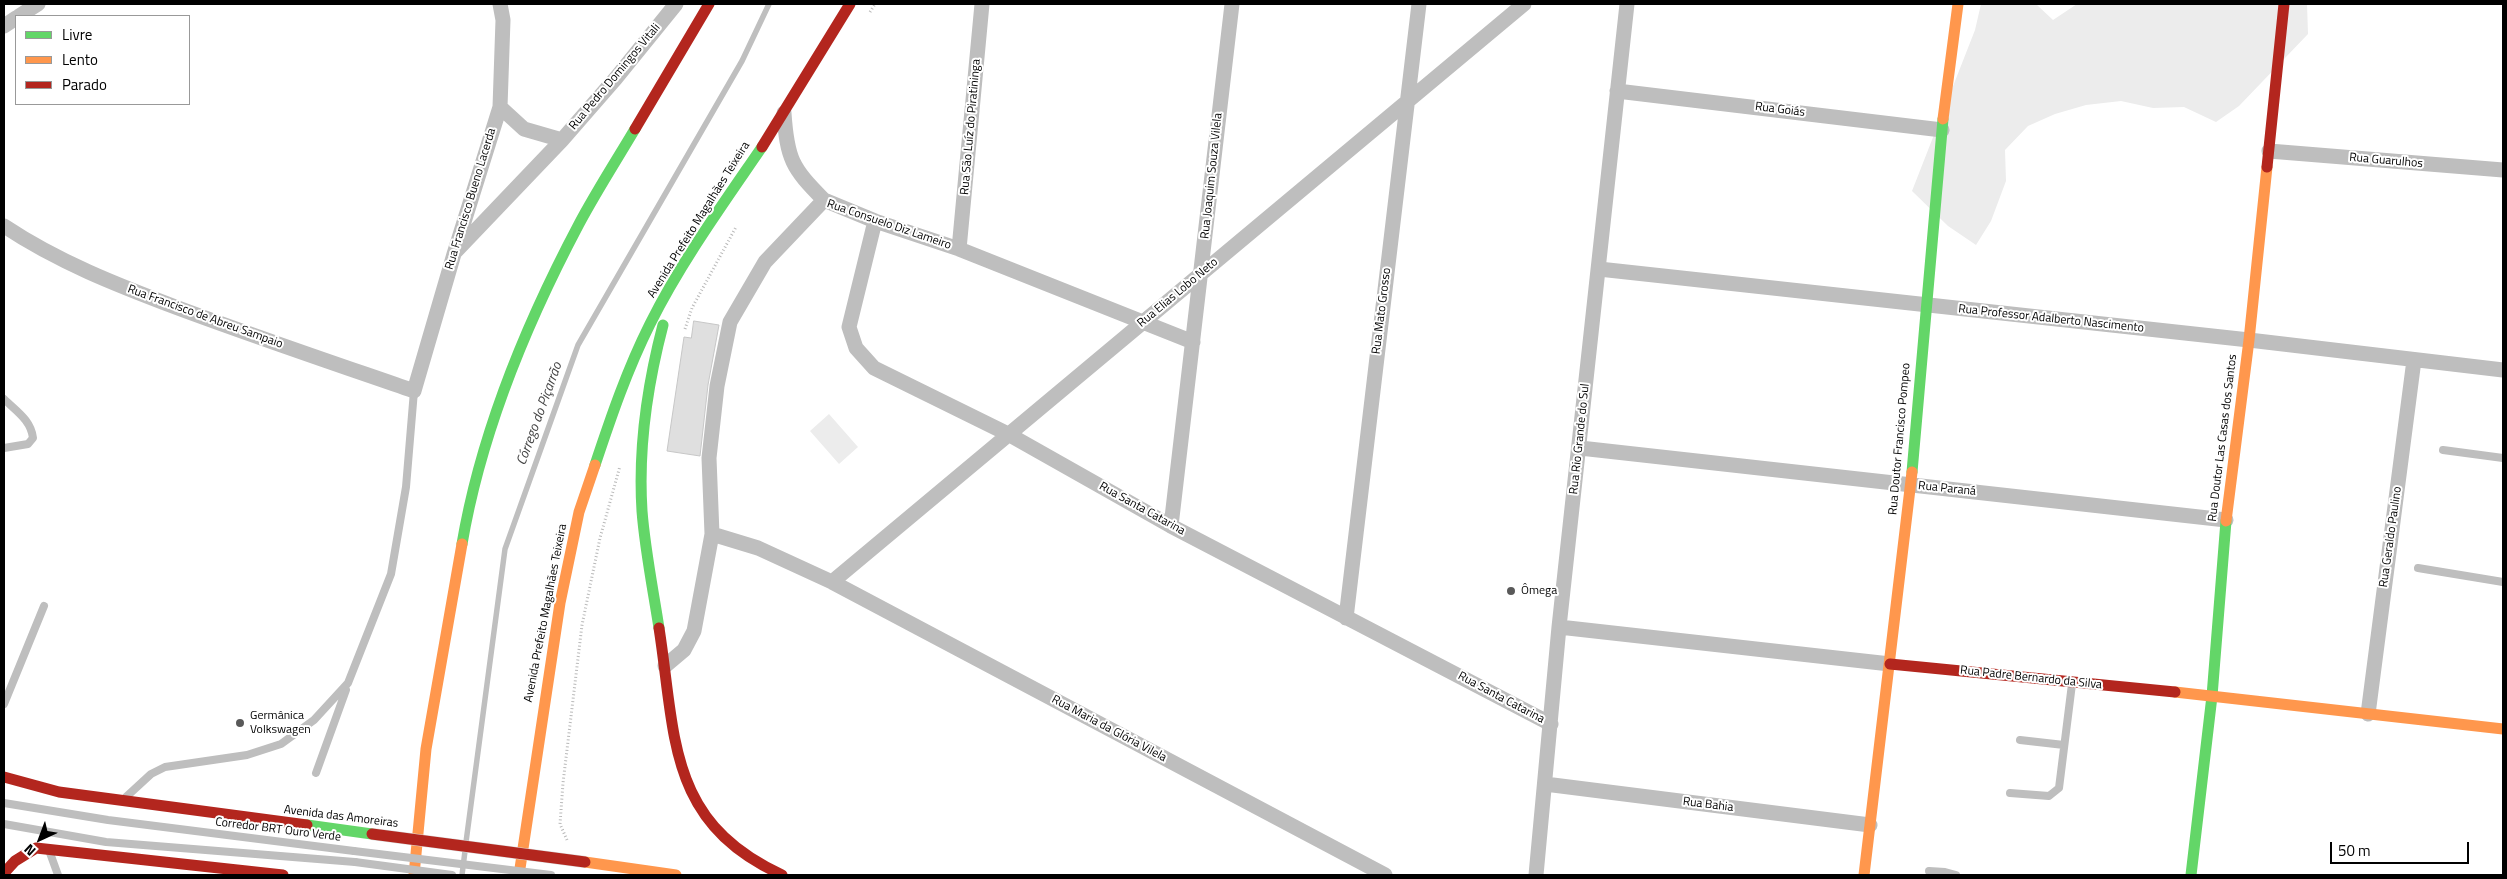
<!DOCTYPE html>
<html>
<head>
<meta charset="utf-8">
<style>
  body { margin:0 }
  #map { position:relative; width:2507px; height:879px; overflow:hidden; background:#fff; font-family:"Titillium Web",sans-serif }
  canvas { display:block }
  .frame { position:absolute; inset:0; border:5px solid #000; pointer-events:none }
  .legend { position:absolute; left:15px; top:15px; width:175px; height:90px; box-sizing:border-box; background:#fff; border:1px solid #999; margin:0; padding:6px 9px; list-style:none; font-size:15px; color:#000 }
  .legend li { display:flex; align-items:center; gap:10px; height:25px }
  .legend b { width:25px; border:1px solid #999 }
  .north { position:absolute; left:15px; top:814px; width:50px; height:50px; -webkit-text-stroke:4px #fff; paint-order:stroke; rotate:223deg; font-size:14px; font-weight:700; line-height:20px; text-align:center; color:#000 }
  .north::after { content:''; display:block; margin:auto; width:18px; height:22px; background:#000; clip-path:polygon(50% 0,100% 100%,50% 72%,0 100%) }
  .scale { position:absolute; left:2330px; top:842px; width:139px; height:22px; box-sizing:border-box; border:2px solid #000; border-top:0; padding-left:6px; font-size:15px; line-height:18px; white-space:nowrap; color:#000; -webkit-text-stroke:4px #fff; paint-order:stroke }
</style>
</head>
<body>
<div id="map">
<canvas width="2507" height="879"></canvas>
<div class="frame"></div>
<ul class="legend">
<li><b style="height:6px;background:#63d668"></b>Livre</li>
<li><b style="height:6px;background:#ff974d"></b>Lento</li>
<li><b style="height:6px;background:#b3261e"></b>Parado</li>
</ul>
<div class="north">N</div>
<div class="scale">50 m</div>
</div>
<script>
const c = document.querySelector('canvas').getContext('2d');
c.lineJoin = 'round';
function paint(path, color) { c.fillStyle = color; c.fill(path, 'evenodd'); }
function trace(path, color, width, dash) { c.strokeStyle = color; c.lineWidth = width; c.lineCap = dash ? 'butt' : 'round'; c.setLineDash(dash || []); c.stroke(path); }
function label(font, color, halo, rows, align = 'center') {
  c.font = font + ' "Titillium Web",sans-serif'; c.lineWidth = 4; c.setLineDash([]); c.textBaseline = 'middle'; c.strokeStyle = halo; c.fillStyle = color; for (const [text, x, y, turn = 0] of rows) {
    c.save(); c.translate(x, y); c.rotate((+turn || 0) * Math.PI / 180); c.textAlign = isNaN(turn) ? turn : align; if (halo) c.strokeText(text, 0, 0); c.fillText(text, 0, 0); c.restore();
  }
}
paint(new Path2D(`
  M 1981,4 L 2036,4 L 2053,20 L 2077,4 L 2307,4 L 2308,34 L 2239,106 L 2216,122 L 2184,107 L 2153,108 L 2121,101 L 2086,105 L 2055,114 L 2028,126 L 2005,150 L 2006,181 L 1991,221 L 1976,245 L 1948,226 L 1912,191 L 1975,30 Z
  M 829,414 L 858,447 L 839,464 L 810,431 Z`), '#ececec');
trace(new Path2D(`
  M 466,842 L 505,549 L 578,345 L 742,61 L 769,4
  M 462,875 L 465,851`), '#bfbfbf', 5.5);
const building = new Path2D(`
  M 694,321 L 719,325 L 708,385 L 700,456 L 667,451 L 684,337 L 691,338 Z`);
paint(building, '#dfdfdf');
trace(building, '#c7c7c7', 1);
trace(new Path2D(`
  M 870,12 L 875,4
  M 685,329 L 692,308 L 736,227
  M 567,840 L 560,824 L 563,783 L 582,625 L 600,538 L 620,466`), '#b9b9b9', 3, [1, 2.5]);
trace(new Path2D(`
  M 4,399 C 16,411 31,420 33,438 L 28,444 L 4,448
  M 2443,450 L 2503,458
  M 2418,568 L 2503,582
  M 4,704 L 44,606
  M 2020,740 L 2064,745
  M 316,773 L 346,690
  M 2010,793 L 2049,796 L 2059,788 L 2072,684
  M 126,797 L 151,774 L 165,767 L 247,755 L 281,744 L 314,720 L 348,683 L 391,574 L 406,487 L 414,391
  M 4,803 L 108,820 L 354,851
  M 4,824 L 106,842 L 355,862
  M 50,853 L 58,875
  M 1929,871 L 1945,872 L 1956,875`), '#bebebe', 8);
trace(new Path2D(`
  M 19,16 L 38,4
  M 4,26 L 16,18
  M 1617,91 L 1942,130
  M 500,107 L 524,129 L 562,140
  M 784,113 C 787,159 792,168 824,200
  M 2269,151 L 2503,170
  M 875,221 L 849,327 L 856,348 L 874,368 L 1008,434 L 1171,526 L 1551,724
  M 4,226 C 58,262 117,285 178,308 C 256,337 336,364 414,391 L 454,254 L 500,107 L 503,20 L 500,4
  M 959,249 L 982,4
  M 456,251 L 562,140 L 616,78 L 676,4
  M 1599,269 L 2249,340 L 2503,370
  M 1580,448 L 2226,520
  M 1171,526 L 1232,4
  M 712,534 L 758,548 L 832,582 L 1385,875
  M 832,582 L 1524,4
  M 1346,618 L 1419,4
  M 1559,627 L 1890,664
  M 665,666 L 684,650 L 694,631 L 712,534 L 709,458 L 717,386 L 730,322 L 765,262 L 824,200 L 875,221 L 959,249 L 1193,342
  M 2368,714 L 2414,360
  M 1545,784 L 1870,825
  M 1536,875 L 1559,627 L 1627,4`), '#bebebe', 15);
trace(new Path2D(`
  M 595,465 C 611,417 627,370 650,324 C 681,262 723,204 762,147
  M 1912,472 L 1943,119
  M 462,544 C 481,432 526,324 579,224 C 596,192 616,161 635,129
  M 659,628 C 653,589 645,550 642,511 C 638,448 647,386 663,325
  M 307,825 L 372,834
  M 2191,875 L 2212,696 L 2226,521`), '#63d668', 11);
trace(new Path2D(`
  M 1943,119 L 1958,4
  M 2226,521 L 2249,340 L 2267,167
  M 2175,692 L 2503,729
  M 585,862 L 676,875
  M 414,875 L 426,749 L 462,544
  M 519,875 L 560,603 L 579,512 L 595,465
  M 1864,875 L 1912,472`), '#ff974d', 11);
trace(new Path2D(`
  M 635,129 L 709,4
  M 762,147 L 850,4
  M 2267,167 L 2284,4
  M 659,628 C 676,737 667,822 782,875
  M 1890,664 L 2175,692
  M 4,777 L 59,792 L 307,825
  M 4,873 L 15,861 L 36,848 L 283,875`), '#b3261e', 11);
const jamBridge = new Path2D(`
  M 372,834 L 585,862`);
trace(jamBridge, '#dbdbdb', 12, []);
trace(new Path2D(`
  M 354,851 L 551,875
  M 355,862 L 452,875`), '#bebebe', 8);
trace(jamBridge, '#b3261e', 11);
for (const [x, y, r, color] of [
  [1511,591,5,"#595959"],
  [240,723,5,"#595959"]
]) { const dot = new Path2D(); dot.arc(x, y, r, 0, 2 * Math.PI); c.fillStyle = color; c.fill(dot); trace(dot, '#fff', 2); }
label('12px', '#000', '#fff', [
  ["Rua Pedro Domingos Vitali",615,77,-50],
  ["Rua Goiás",1780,110,7],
  ["Rua São Luíz do Piratininga",971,127,-85],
  ["Rua Guarulhos",2386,161,5],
  ["Rua Joaquim Souza Vilela",1212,176,-84],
  ["Rua Francisco Bueno Lacerda",471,199,-73],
  ["Avenida Prefeito Magalhães Teixeira",699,220,-58],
  ["Rua Consuelo Diz Lameiro",889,225,19],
  ["Rua Elias Lobo Neto",1178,293,-40],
  ["Rua Mato Grosso",1382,311,-83],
  ["Rua Francisco de Abreu Sampaio",205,317,20],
  ["Rua Professor Adalberto Nascimento",2051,319,6],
  ["Rua Doutor Las Casas dos Santos",2223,438,-83],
  ["Rua Rio Grande do Sul",1580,439,-84],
  ["Rua Doutor Francisco Pompeo",1900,439,-85],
  ["Rua Paraná",1947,489,6],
  ["Rua Santa Catarina",1142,509,29],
  ["Rua Geraldo Paulino",2391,537,-82],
  ["Avenida Prefeito Magalhães Teixeira",546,613,-79],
  ["Rua Padre Bernardo da Silva",2031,678,6],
  ["Rua Santa Catarina",1501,698,28],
  ["Rua Maria da Glória Vilela",1109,729,28],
  ["Rua Bahia",1708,805,7],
  ["Avenida das Amoreiras",341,817,7],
  ["Corredor BRT Ouro Verde",278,830,7]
]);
label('12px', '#000', '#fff', [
  ["Ômega",1521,591],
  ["Germânica",250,716],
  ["Volkswagen",250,730]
], 'left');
label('italic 14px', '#444', '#fff', [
  ["Córrego do Piçarrão",540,414,-70]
]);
</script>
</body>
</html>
